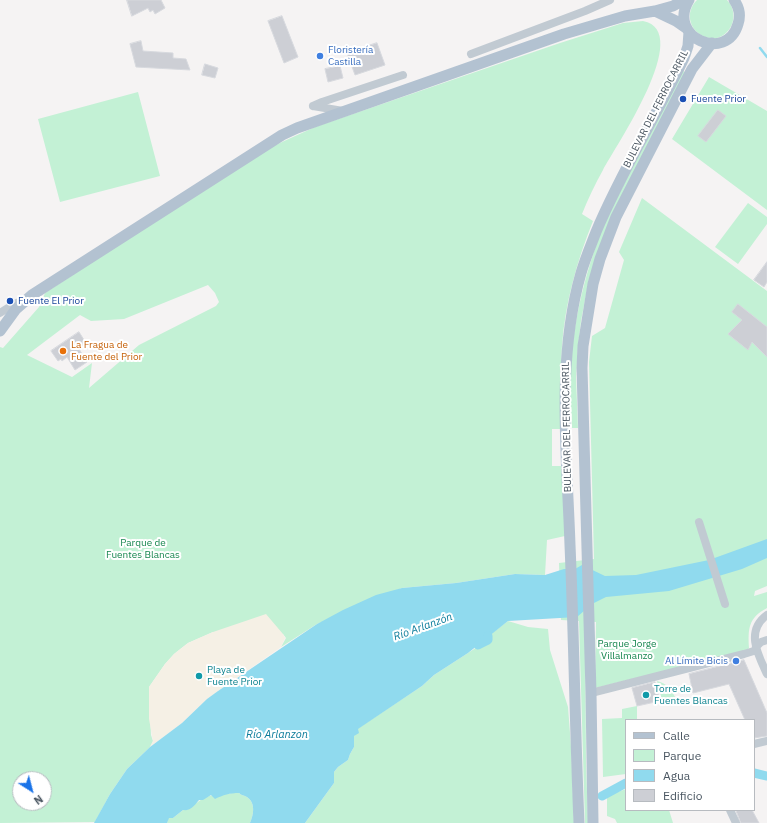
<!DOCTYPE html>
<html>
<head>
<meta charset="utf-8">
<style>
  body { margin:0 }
  #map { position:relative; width:767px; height:823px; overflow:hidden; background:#f5f3f3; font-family:"IBM Plex Sans",sans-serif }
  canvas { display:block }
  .legend { position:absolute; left:625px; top:719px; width:130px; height:92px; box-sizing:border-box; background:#fff; border:1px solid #b7bbc0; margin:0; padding:5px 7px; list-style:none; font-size:12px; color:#4a5661 }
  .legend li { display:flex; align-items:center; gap:8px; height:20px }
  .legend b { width:20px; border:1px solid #b7bbc0 }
  .north { position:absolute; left:12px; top:771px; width:40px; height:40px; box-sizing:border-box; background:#fff; border:1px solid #b7bbc0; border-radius:50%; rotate:144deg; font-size:11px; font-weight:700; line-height:16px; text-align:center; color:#4a5661 }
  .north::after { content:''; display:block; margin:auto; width:14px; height:18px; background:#1a73e8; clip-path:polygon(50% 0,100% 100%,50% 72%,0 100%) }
</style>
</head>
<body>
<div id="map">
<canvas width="767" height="823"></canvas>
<ul class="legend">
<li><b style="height:5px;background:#b3c2d1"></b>Calle</li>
<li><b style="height:11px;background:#c3f1d5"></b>Parque</li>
<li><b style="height:11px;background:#90daee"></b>Agua</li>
<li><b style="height:11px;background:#cdcfd5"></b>Edificio</li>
</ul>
<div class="north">N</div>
</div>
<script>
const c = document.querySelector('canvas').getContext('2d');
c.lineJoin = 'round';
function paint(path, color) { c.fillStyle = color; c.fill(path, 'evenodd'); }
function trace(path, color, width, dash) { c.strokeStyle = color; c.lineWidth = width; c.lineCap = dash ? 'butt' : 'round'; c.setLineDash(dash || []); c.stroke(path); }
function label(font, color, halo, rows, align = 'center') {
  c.font = font + ' "IBM Plex Sans",sans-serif'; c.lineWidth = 4; c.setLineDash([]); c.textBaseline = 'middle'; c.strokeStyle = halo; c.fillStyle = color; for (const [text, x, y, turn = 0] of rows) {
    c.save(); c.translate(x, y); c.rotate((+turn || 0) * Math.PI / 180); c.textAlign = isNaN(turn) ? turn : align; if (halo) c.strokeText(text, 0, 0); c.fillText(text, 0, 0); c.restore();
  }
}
paint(new Path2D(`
  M 697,0 L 727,0 C 744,18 725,47 703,36 C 697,33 693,29 691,23 C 688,14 691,6 697,0 Z
  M 643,21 C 695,31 615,147 603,170 C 595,184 588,199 582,214 L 593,221 C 577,261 565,303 562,346 C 560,374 560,401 561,429 L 552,429 L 552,466 L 563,466 L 565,536 L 547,540 L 545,575 L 515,574 L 456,583 L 402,588 L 317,624 L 281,647 L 286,638 L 283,634 L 213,632 L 188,643 L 174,654 L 165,664 L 149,687 L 151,735 L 153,741 L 150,747 L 127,769 L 110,794 L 95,822 L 0,823 L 0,347 L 3,348 L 39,307 L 45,293 L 263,151 L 282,142 L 315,127 L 560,43 L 623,23 ZM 208,285 L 215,293 L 219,302 L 216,306 L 139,345 L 89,388 L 92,363 L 72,377 L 27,355 L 80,315 L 91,321 L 124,319 ZM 20,779 L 44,779 L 44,803 L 20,803 Z
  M 683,71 L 685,72 L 589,279 L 581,321 L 578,346 L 576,377 L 578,428 L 572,428 C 571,411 570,393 570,376 C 573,319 586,267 608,215 Z
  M 709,77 L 767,111 L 767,210 L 672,139 Z
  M 138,92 L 160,176 L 60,202 L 38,119 Z
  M 642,198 L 767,291 L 767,586 L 755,591 L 754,596 L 767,592 L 767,608 C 748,618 748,629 749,648 L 746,651 L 595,688 L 596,622 L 585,621 L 586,761 L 588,823 L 585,823 L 579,621 L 561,620 L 559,563 L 594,559 L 589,362 L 592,336 L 605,328 L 624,260 L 619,252 Z
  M 748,203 L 767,217 L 767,224 L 738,264 L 715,247 Z
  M 508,621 L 528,627 L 548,629 L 550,650 L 568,707 L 571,746 L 574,823 L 305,823 L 334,783 L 334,772 L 338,767 L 348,760 L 350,754 L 354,747 L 354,736 L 357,729 L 422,686 L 434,675 L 488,640 L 488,636 Z
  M 657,681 C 666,683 671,689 675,697 L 662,700 Z
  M 637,706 L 637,720 L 626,720 L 626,774 L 603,777 L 602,719 L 622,718 L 622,709 Z
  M 626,789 L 626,810 L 669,810 L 673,823 L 617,823 L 615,819 L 607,816 L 607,796 Z
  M 233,793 L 239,793 C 241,795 243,795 245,796 C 256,801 254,814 250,823 L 167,823 L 168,818 L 173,818 L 183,810 L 187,810 C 195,804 203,797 213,795 C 220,795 226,794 233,793 Z`), '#c3f1d5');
paint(new Path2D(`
  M 266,614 L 283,634 L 285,638 L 281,647 L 218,691 L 207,699 L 182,723 L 150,747 L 153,741 L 149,719 L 149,687 L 165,664 L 174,654 L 188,643 L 213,632 Z`), '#f5f0e5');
paint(new Path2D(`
  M 767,539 L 767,558 L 742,569 L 669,591 L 606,597 L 592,604 L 577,617 L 508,621 L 468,653 L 434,675 L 422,686 L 358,729 L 359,733 L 354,736 L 354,747 L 350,754 L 348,760 L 338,767 L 334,772 L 334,783 L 305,823 L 250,823 C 254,814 256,801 245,796 C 243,795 241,795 239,793 C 230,793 223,795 215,799 L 211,795 L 203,800 L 199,800 C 194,806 191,811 183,810 L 173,818 L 169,818 L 167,823 L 94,823 L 110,794 L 127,769 L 150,747 L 182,723 L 207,699 L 218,691 L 317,624 L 343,610 L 376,595 L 402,588 L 456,583 L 515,574 L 545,575 L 564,569 L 575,569 L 582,565 L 605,576 L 636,575 L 709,560 Z`), '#90daee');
trace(new Path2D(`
  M 760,48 L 767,57`), '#90daee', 2.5);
trace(new Path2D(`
  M 478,645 L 488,640 L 488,636
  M 754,773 L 767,776
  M 602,796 L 626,783`), '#90daee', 9);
const building = new Path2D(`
  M 127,0 L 161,0 L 165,8 L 155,14 L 153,10 L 150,12 L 148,8 L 132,16 Z
  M 282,16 L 298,57 L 284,63 L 268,21 Z
  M 141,41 L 143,51 L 173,53 L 173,58 L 186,59 L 190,70 L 136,67 L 130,44 Z
  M 377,43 L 385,65 L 355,75 L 347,53 Z
  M 205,64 L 218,68 L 215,78 L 202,75 Z
  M 340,66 L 343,78 L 328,82 L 325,69 Z
  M 718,110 L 726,116 L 706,142 L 698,136 Z
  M 767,262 L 767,282 L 764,287 L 754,280 Z
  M 738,304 L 767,327 L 767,357 L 752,342 L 748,350 L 728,334 L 742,320 L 732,312 Z
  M 79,332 L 86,343 L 79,349 L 87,362 L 75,370 L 67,357 L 62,361 L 61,359 L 58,361 L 51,351 Z
  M 744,660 L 767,713 L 767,736 L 754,738 L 754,720 L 745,720 L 729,684 L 693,693 L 689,674 Z
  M 655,682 L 660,701 L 637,706 L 632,688 Z
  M 736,810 L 752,810 L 759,823 L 741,823 Z`);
paint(building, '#cdcfd5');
trace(building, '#d7d9de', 1);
trace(new Path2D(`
  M 471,54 L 585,11 L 610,0
  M 313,106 L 322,102 L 403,75
  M 313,106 L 343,111
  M 0,313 L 14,304 L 22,301
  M 699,522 L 725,604
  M 767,615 C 745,631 758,655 767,674
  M 756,647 L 761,642 L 767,640
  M 591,693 L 744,654 L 757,650
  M 754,744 L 767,741
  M 730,810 L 736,823`), '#c1cad2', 8);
trace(new Path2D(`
  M 689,0 C 666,38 727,63 738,24 C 741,15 739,7 734,0
  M 655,11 L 676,21 L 686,28
  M 0,331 L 16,309 L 32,295 L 282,135 L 297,128 L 564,34 L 625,16 L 655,11 L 673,6 L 684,0
  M 579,823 C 575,730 574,638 570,545 C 567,455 556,360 581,273 C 585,259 591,245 596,232 C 621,172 656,117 684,58 L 688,46 L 689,32
  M 593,823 L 591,693 L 582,368 L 583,346 L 593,284 L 600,259 L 616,217 L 692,69 L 712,43`), '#b3c2d1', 11);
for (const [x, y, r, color] of [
  [320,56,4,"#3f7fe0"],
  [683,99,4,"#1a4fb4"],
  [10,301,4,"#1a4fb4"],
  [63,351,4,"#e8710a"],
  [736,661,4,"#3f7fe0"],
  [199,676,4,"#0f9aa8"],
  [646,695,4,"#0f9aa8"]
]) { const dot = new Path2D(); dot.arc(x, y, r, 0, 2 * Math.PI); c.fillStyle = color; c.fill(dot); trace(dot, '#fff', 1.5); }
label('10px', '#366cbe', '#fff', [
  ["Floristería",328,50],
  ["Castilla",328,62],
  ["Al Límite Bicis",728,661,"right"]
], 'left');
label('10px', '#164399', '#fff', [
  ["Fuente Prior",691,99],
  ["Fuente El Prior",18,301]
], 'left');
label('10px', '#4a5661', '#fff', [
  ["BULEVAR DEL FERROCARRIL",656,109,-63],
  ["BULEVAR DEL FERROCARRIL",567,427,-91]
]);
label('10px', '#c56008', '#fff', [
  ["La Fragua de",71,345],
  ["Fuente del Prior",71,357]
], 'left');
label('10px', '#17864f', '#fff', [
  ["Parque de",143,543],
  ["Fuentes Blancas",143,555],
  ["Parque Jorge",627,644],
  ["Villalmanzo",627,656]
]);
label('10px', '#0d838f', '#fff', [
  ["Playa de",207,670],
  ["Fuente Prior",207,682],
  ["Torre de",654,689],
  ["Fuentes Blancas",654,701]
], 'left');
label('italic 11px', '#0c7c9b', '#fff', [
  ["Río Arlanzón",423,627,-20],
  ["Río Arlanzon",277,735]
]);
</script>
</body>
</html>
